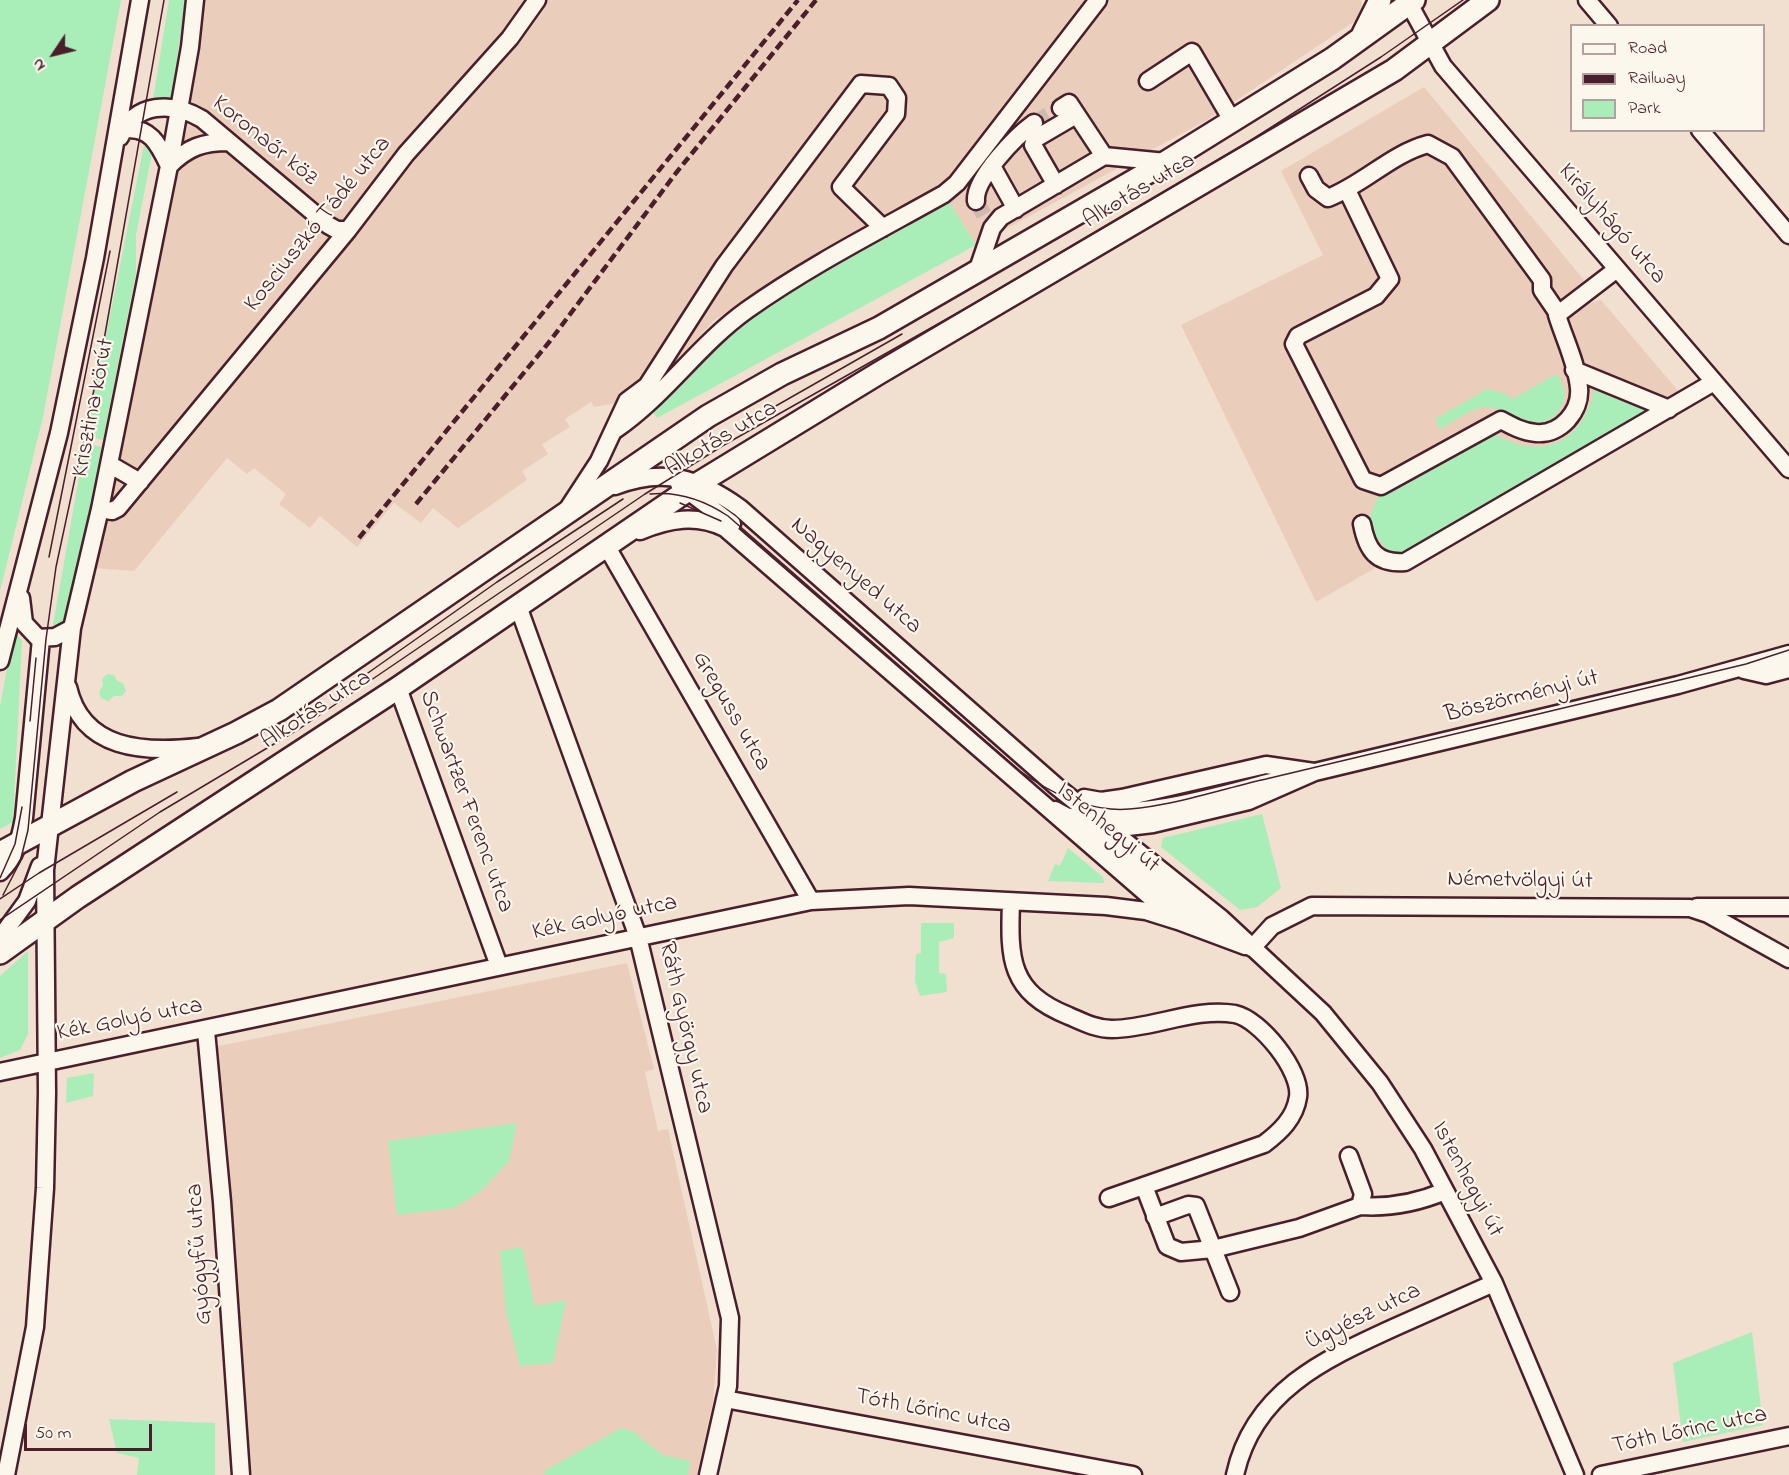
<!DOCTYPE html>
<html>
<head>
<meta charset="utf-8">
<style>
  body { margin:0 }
  #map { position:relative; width:1789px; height:1475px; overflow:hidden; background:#f1dfcf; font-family:"Indie Flower",sans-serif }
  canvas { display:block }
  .legend { position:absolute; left:1570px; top:24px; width:195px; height:108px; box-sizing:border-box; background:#fbf7ec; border:2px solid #b4a19f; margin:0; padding:8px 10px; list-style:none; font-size:18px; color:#4a1f2b }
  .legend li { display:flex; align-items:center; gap:12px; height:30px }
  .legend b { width:30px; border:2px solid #b4a19f }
  .north { position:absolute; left:24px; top:24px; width:60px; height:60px; -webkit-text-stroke:4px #fbf7ec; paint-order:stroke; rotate:235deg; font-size:16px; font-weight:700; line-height:24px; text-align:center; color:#4a1f2b }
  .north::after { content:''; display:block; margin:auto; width:21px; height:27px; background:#4a1f2b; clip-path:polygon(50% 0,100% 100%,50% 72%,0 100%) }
  .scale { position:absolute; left:24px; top:1424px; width:128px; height:27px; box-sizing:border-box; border:3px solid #4a1f2b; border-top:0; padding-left:8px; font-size:18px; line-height:21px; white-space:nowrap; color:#4a1f2b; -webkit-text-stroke:4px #fbf7ec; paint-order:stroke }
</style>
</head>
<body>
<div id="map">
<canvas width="1789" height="1475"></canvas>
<ul class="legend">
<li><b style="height:8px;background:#fbf7ec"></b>Road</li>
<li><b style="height:8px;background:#4a1f2b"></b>Railway</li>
<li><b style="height:16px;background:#a9eeb9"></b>Park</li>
</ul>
<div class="north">N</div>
<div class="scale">50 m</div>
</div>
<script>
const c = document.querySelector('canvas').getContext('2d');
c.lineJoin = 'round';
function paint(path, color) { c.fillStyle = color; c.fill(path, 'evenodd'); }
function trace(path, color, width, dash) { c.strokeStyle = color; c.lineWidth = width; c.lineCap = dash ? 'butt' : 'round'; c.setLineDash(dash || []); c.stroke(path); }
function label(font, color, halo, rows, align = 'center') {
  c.font = font + ' "Indie Flower",sans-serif'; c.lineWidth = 4.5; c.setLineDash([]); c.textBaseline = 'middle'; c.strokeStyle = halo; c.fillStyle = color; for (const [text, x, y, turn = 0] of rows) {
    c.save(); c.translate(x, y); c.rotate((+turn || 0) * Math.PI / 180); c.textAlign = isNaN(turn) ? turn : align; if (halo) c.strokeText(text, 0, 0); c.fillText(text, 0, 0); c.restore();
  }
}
paint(new Path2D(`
  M 188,0 L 1361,0 L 1364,15 L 1207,120 L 976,245 L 949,202 L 827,267 L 762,310 L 758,292 L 713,321 L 644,398 L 594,407 L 591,402 L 565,419 L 570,427 L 542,444 L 548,454 L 522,471 L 527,480 L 458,528 L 433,508 L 421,523 L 394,503 L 357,547 L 320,516 L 310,528 L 279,504 L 286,494 L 254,468 L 247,474 L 227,458 L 134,571 L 81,567 L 174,98 Z
  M 1424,87 L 1584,280 L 1579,289 L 1590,303 L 1601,300 L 1680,393 L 1316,602 L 1181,325 L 1323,255 L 1281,171 Z
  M 627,963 L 654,1069 L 645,1072 L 658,1131 L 668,1129 L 717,1350 L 713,1401 L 697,1475 L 251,1475 L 242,1406 L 214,1047 Z`), '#eacebb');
paint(new Path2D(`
  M 0,0 L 121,0 L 43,417 L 0,591 Z
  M 169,0 L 185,0 L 172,98 L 153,100 Z
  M 144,145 L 152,153 L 136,235 L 136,273 L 103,440 L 86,436 Z
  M 949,202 L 976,245 L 657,418 L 653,412 L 733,331 L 827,267 Z
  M 1557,374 C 1564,386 1568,396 1560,409 C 1540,440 1509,408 1485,407 C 1472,407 1452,423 1440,429 L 1435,419 L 1487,389 L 1506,394 L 1512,399 Z
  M 1595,385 L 1660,411 L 1409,557 L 1389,552 L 1373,532 L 1370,516 L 1379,494 L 1490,431 C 1540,464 1585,443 1595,385 Z
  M 85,443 L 102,447 L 68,615 L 59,625 L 53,625 Z
  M 14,630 L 22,641 L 13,822 L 0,829 L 0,707 Z
  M 107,674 L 114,675 L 117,681 L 123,683 L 126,691 L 122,696 L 114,696 L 108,701 L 101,698 L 99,692 L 103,686 L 102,679 Z
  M 1262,814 L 1281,888 L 1257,907 L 1240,910 L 1161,847 L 1163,838 Z
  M 1068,848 L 1103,877 L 1104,883 L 1048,881 L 1055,864 L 1060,866 Z
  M 921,923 L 954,923 L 954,938 L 939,942 L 939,973 L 946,974 L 947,992 L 920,996 L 915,981 L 916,954 L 921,953 Z
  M 28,951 L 28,1034 L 20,1050 L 0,1058 L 0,976 Z
  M 94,1073 L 93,1096 L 66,1103 L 67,1078 Z
  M 517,1123 L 509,1161 L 481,1191 L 454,1208 L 397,1215 L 388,1141 Z
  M 522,1247 L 535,1306 L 566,1300 L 553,1363 L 520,1366 L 506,1312 L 500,1251 Z
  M 1752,1332 L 1763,1425 L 1683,1442 L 1673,1363 Z
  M 109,1419 L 215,1423 L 215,1475 L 137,1475 L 139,1458 L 117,1453 Z
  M 621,1428 L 632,1431 L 663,1455 L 690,1461 L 688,1475 L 545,1475 L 544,1471 Z`), '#a9eeb9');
trace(new Path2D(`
  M 1034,123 L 1061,108
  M 976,201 L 984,215`), '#d0b9ae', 16, [16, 8]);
const minor = new Path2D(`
  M 1407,0 L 1443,66 L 1789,469
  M 1587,0 L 1609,26
  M 1148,81 L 1192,52 L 1233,122
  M 1061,108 L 1069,103 L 1104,156
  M 123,130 C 150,125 159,145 169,166
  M 1700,130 L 1789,235
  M 120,137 C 135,102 172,101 202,119 L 328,225 L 337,230 L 348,230
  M 169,166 C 188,147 203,142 229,142
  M 992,166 L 1016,209
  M 1309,176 L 1316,189 L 1328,198 C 1364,184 1391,154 1428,144 L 1452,157 L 1542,280 L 1542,290 L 1559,315
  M 1056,185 L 1033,145 L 1035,139 L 1076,115
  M 1347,190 L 1390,279 L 1376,296 L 1298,336 L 1294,344 L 1363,480 L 1381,486 L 1501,420 C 1512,426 1523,432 1536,433 C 1561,435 1581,411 1579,388 C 1577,364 1564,338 1557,315 L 1617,269
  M 976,201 C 974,179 1016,136 1034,123
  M 977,272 L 992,228 L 1001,217 L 1104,156 L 1166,162
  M 1574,370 L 1669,409
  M 615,430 C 665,396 698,345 747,310 C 809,266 878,231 944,194 L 957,183 L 1098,0
  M 109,464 L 140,482
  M 679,484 L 732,524
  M 615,486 C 664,467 698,478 740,508 L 1056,786 L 1222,919 L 1323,1013 L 1380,1083 L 1423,1149 L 1494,1283 L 1575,1475
  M 100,509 L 112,511 L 118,508 L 348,230 L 406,154 L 510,38 L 537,0
  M 567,510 L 599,461 L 627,401 L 647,386 L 724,266 L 861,84 L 889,86 L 897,98 L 896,114 L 841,187 L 883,228
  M 1362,524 C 1367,550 1376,564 1405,562 L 1714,382
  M 640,531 C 669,519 696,514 725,528 L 1178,921 L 1245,946
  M 607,547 L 811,901
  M 21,598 L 24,623 L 38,638 L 55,637 L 72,628
  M 518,606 L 638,937 L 730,1318 L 728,1386 L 708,1475
  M 0,661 L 59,433 L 95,258 L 140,0
  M 1744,670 L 1766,675 L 1789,669
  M 68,687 C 82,750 144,753 198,747
  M 398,688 L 499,966
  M 1084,798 L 1101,801 L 1122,798 L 1266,765 L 1314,772
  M 1087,808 C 1145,820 1221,794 1279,780
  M 1055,810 L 1066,816 L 1107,826 L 1128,827 L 1153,824 L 1249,801 L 1315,772 L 1678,685 L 1789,654
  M 1089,823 C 1127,861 1167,901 1216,924
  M 0,872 C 16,856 20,840 24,818 L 41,639
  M 1011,902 C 1009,959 1009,992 1069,1016 C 1083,1022 1096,1029 1112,1029 C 1152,1029 1195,1007 1235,1014 C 1260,1019 1302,1071 1298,1097 C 1295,1118 1280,1132 1264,1144 L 1109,1198
  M 1697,907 L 1789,907
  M 0,938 L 27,901 L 40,866
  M 1252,948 L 1272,926 L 1312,906 L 1690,908 L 1708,914 L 1789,959
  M 206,1031 L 222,1202 L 241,1475
  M 0,1072 L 811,901 L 909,896 L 1106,906 L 1146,911 L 1178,921
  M 1144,1186 L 1167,1246 L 1181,1252 L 1213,1249 L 1299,1228 L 1360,1206 L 1363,1194 L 1349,1156
  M 1360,1206 C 1390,1208 1417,1203 1445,1191
  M 1155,1217 L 1188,1205 L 1196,1206 L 1230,1292
  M 725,1399 L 1133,1475
  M 6,1475 L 35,1327 L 45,1188 L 47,1093 L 45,870 L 72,628 L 100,509 L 169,166 L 190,47 L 195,0
  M 1235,1475 C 1253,1392 1323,1360 1393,1328 C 1427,1313 1460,1298 1494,1283
  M 1601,1475 L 1789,1436`);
const major = new Path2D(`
  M 1363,34 L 1380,0
  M 0,853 L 133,781 L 236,733 L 279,710 L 708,416 L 782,374 L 879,328 L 1166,162 L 1332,59 L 1414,0
  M 0,953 L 78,897 L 398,688 L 697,484 L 879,373 L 1394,70 L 1488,0`);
trace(minor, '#4a1f2b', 21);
trace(major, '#4a1f2b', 26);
trace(minor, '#fbf7ec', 16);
trace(major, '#fbf7ec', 21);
trace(new Path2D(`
  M 774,407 L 902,334
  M 650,494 C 679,491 704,500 728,516 L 1020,771 C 1046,790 1077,806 1111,809 C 1151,813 1224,788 1266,779 C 1426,742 1586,702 1746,664 L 1789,650
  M 680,503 L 721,521
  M 49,557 L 110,251
  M 358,680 L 497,582 L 623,499
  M 30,721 L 36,658
  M 0,878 L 15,844 L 22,807
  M 3,895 L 20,862 L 28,830 L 46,639 L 56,567 L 101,357 L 164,0
  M 0,899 L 39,873 L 177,792
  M 0,920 L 160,812 L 299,729 L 645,494 L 724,445 L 975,303 L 1242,146 L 1381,57 L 1463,0`), '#4a1f2b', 1.5);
trace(new Path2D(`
  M 416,504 L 550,341 L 676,173 L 816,0
  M 359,538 L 798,0`), '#4a1f2b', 4.5, [9, 4.5]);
label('24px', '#4a1f2b', '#fbf7ec', [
  ["Koronaőr köz",264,142,39],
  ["Alkotás utca",1140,192,-31],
  ["Kosciuszkó Tádé utca",319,225,-51],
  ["Királyhágó utca",1611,225,49],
  ["Krisztina körút",95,408,-79],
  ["Alkotás utca",722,440,-31],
  ["Nagyenyed utca",855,577,41],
  ["Böszörményi út",1522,698,-14],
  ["Alkotás utca",317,711,-33],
  ["Greguss utca",730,712,60],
  ["Schwartzer Ferenc utca",465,802,70],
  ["Istenhegyi út",1107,829,40],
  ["Németvölgyi út",1520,882,1],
  ["Kék Golyó utca",605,919,-12],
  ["Kék Golyó utca",130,1021,-11],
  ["Ráth György utca",684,1028,77],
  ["Istenhegyi út",1466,1180,62],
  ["Gyógyfű utca",201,1254,-94],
  ["Ügyész utca",1364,1318,-26],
  ["Tóth Lőrinc utca",933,1413,11],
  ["Tóth Lőrinc utca",1690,1432,-12]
]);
</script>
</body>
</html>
